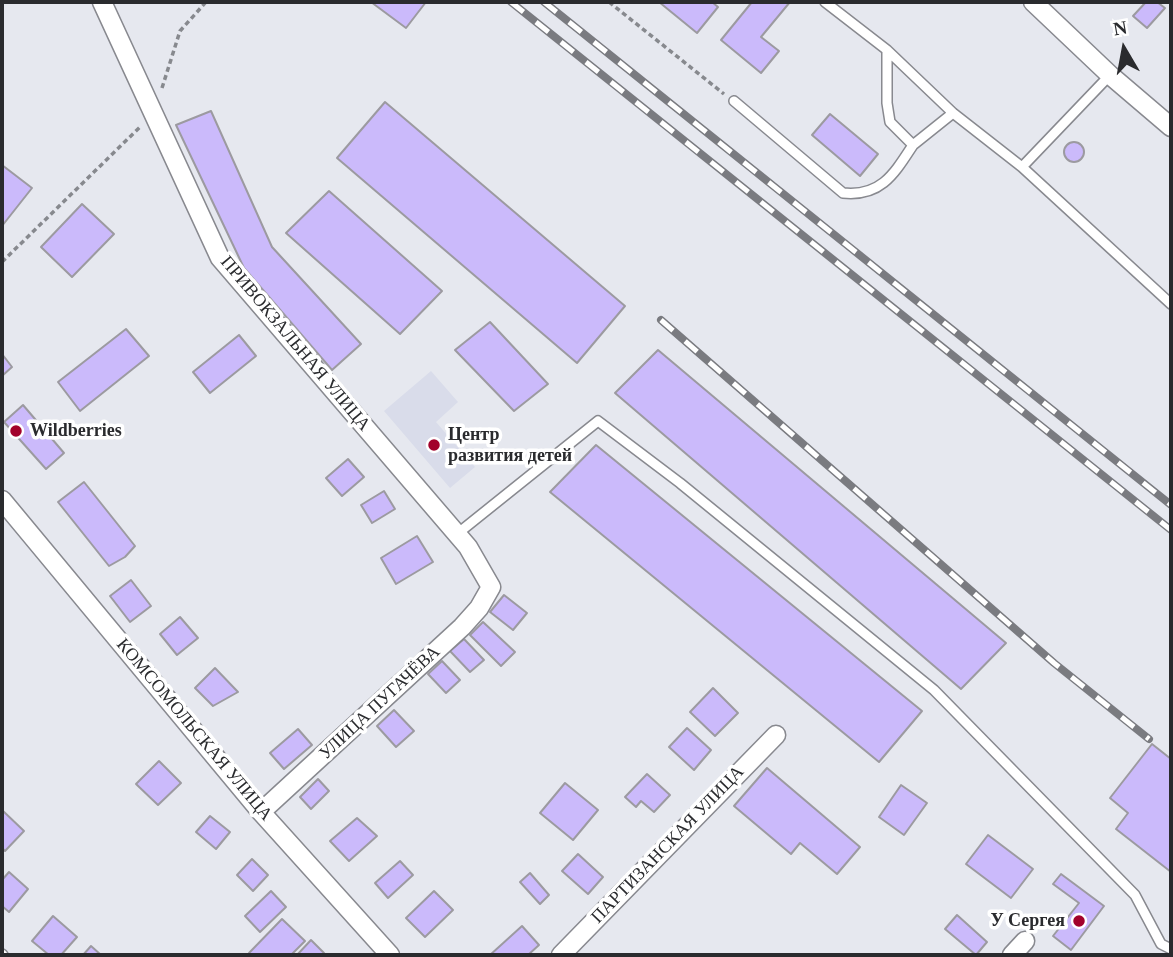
<!DOCTYPE html>
<html>
<head>
<meta charset="utf-8">
<style>
  body { margin:0 }
  #map { position:relative; width:1173px; height:957px; overflow:hidden; background:#e6e8ef; font-family:"Times New Roman",serif }
  canvas { display:block }
  .frame { position:absolute; inset:0; border:4px solid #2a2b2e; pointer-events:none }
  .north { position:absolute; left:1089px; top:14px; width:70px; height:70px; -webkit-text-stroke:5px #fff; paint-order:stroke; rotate:350deg; font-size:19px; font-weight:700; line-height:28px; text-align:center; color:#2a2b2e }
  .north::after { content:''; display:block; margin:auto; width:24px; height:32px; background:#2a2b2e; clip-path:polygon(50% 0,100% 100%,50% 72%,0 100%) }
</style>
</head>
<body>
<div id="map">
<canvas width="1173" height="957"></canvas>
<div class="frame"></div>
<div class="north">N</div>
</div>
<script>
const c = document.querySelector('canvas').getContext('2d');
c.lineJoin = 'round';
function paint(path, color) { c.fillStyle = color; c.fill(path, 'evenodd'); }
function trace(path, color, width, dash) { c.strokeStyle = color; c.lineWidth = width; c.lineCap = dash ? 'butt' : 'round'; c.setLineDash(dash || []); c.stroke(path); }
function label(font, color, halo, rows, align = 'center') {
  c.font = font + ' "Times New Roman",serif'; c.lineWidth = 7; c.setLineDash([]); c.textBaseline = 'middle'; c.strokeStyle = halo; c.fillStyle = color; for (const [text, x, y, turn = 0] of rows) {
    c.save(); c.translate(x, y); c.rotate((+turn || 0) * Math.PI / 180); c.textAlign = isNaN(turn) ? turn : align; if (halo) c.strokeText(text, 0, 0); c.fillText(text, 0, 0); c.restore();
  }
}
paint(new Path2D(`
  M 431,371 L 458,402 L 436,422 L 475,467 L 450,488 L 384,411 Z`), '#d9dcea');
const building = new Path2D(`
  M 371,2 L 426,2 L 406,28 Z
  M 659,2 L 712,2 L 718,7 L 697,33 Z
  M 752,2 L 790,2 L 761,37 L 779,51 L 761,73 L 721,40 Z
  M 1146,2 L 1157,2 L 1165,8 L 1147,28 L 1133,16 Z
  M 385,102 L 625,306 L 577,363 L 337,158 Z
  M 211,111 L 272,247 L 361,344 L 332,370 L 244,268 L 176,125 Z
  M 830,114 L 878,154 L 860,176 L 812,135 Z
  M1064 152a10 10 0 1 1 20 0a10 10 0 1 1-20 0Z
  M 2,165 L 32,188 L 2,226 Z
  M 329,191 L 442,291 L 400,334 L 286,233 Z
  M 82,204 L 114,234 L 72,277 L 41,247 Z
  M 490,322 L 548,384 L 514,411 L 455,350 Z
  M 126,329 L 149,356 L 80,411 L 58,382 Z
  M 239,335 L 256,356 L 210,393 L 193,372 Z
  M 658,350 L 1006,643 L 961,689 L 615,393 Z
  M 2,354 L 12,367 L 2,376 Z
  M 23,405 L 64,453 L 46,469 L 4,422 Z
  M 596,445 L 922,711 L 879,762 L 550,492 Z
  M 348,459 L 364,477 L 342,496 L 326,478 Z
  M 84,482 L 135,546 L 125,557 L 109,566 L 58,502 Z
  M 384,491 L 395,509 L 372,523 L 361,505 Z
  M 417,536 L 433,562 L 396,584 L 381,558 Z
  M 131,580 L 151,606 L 130,622 L 110,596 Z
  M 504,595 L 527,613 L 513,630 L 490,612 Z
  M 180,617 L 198,638 L 177,655 L 160,634 Z
  M 483,622 L 515,652 L 501,666 L 470,635 Z
  M 464,639 L 484,660 L 470,672 L 450,651 Z
  M 442,661 L 460,680 L 446,693 L 428,674 Z
  M 215,668 L 238,692 L 213,706 L 195,688 Z
  M 713,688 L 738,713 L 715,736 L 690,712 Z
  M 394,710 L 414,731 L 396,747 L 377,726 Z
  M 687,728 L 711,750 L 694,770 L 669,747 Z
  M 298,729 L 312,745 L 284,769 L 270,753 Z
  M 1152,744 L 1171,759 L 1171,872 L 1116,829 L 1128,813 L 1110,798 Z
  M 159,761 L 181,783 L 158,805 L 136,784 Z
  M 767,768 L 860,847 L 837,874 L 800,843 L 791,854 L 734,806 Z
  M 647,774 L 670,795 L 654,812 L 641,801 L 636,807 L 625,797 Z
  M 318,779 L 329,791 L 311,809 L 300,797 Z
  M 565,783 L 598,810 L 573,840 L 540,813 Z
  M 901,785 L 927,803 L 904,835 L 879,817 Z
  M 2,810 L 24,831 L 5,851 L 2,848 Z
  M 210,816 L 230,832 L 216,849 L 196,832 Z
  M 357,818 L 377,836 L 349,861 L 330,841 Z
  M 988,835 L 1033,869 L 1011,898 L 966,864 Z
  M 578,854 L 603,877 L 588,894 L 562,871 Z
  M 252,859 L 268,875 L 253,891 L 237,875 Z
  M 400,861 L 413,875 L 388,898 L 375,883 Z
  M 9,872 L 28,889 L 9,912 L 2,906 L 2,880 Z
  M 530,873 L 549,895 L 540,904 L 520,882 Z
  M 1061,874 L 1104,906 L 1071,950 L 1053,936 L 1079,903 L 1053,884 Z
  M 271,891 L 286,907 L 260,932 L 245,916 Z
  M 434,891 L 453,910 L 425,937 L 406,918 Z
  M 957,915 L 987,942 L 976,955 L 945,929 Z
  M 53,916 L 77,937 L 61,955 L 49,955 L 32,941 Z
  M 282,919 L 305,941 L 291,955 L 252,955 L 249,953 Z
  M 522,926 L 539,945 L 528,955 L 490,955 Z
  M 311,940 L 324,953 L 321,955 L 297,955 Z
  M 91,946 L 101,955 L 83,955 Z`);
paint(building, '#cbbafb');
trace(building, '#9c9aa0', 2);
const service = new Path2D(`
  M 825,2 L 887,50 L 953,113 L 1022,167 L 1171,304
  M 887,50 L 887,103 L 890,122 L 913,145 L 953,113
  M 734,101 L 843,193 C 881,197 894,174 913,145
  M 1022,167 L 1110,75
  M 457,534 L 598,421 L 680,483 L 934,690 L 1135,895 L 1161,944 L 1171,949
  M 2,954 L 3,955`);
const minor = new Path2D(`
  M 102,2 L 220,258 L 468,547 L 491,587 L 479,608 L 462,627 L 261,812
  M 1033,2 L 1110,75 L 1171,127
  M 2,500 L 261,812 L 390,955
  M 561,955 L 776,735
  M 1012,955 L 1025,941`);
trace(service, '#88898f', 12);
trace(minor, '#88898f', 21);
trace(new Path2D(`
  M 609,2 L 724,94
  M 162,88 L 180,31 L 206,2
  M 2,262 L 141,126`), '#87898e', 3.5, [5, 3.5]);
trace(service, '#fff', 9);
trace(minor, '#fff', 18);
const rail = new Path2D(`
  M 511,2 L 1171,530
  M 544,2 L 1171,505
  M 661,320 L 1054,663 L 1149,739`);
trace(rail, '#7a7b80', 8);
trace(rail, '#fff', 5, [16]);
for (const [x, y, r, color] of [
  [16,431,7,"#a2022c"],
  [434,445,7,"#a2022c"],
  [1079,921,7,"#a2022c"]
]) { const dot = new Path2D(); dot.arc(x, y, r, 0, 2 * Math.PI); c.fillStyle = color; c.fill(dot); trace(dot, '#fff', 2.5); }
label('18px', '#2a2b2e', '#fff', [
  ["ПРИВОКЗАЛЬНАЯ УЛИЦА",295,344,50],
  ["УЛИЦА ПУГАЧЁВА",380,703,-43],
  ["КОМСОМОЛЬСКАЯ УЛИЦА",194,730,50],
  ["ПАРТИЗАНСКАЯ УЛИЦА",668,845,-46]
]);
label('bold 18px', '#2a2b2e', '#fff', [
  ["Wildberries",30,431],
  ["Центр",448,435],
  ["развития детей",448,456],
  ["У Сергея",1065,921,"right"]
], 'left');
</script>
</body>
</html>
